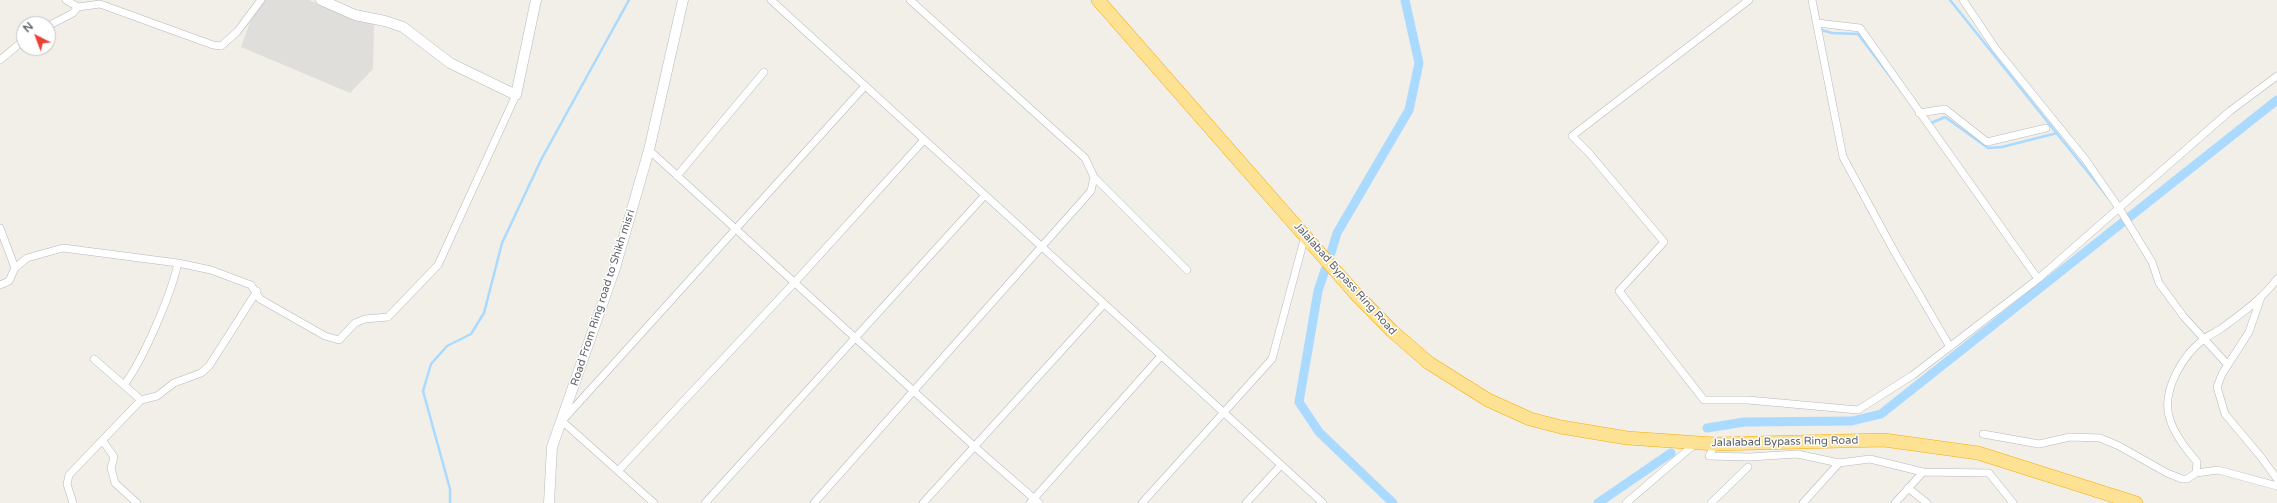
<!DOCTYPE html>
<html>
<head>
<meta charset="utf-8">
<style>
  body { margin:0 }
  #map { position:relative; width:2277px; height:503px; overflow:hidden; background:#f1efe8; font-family:"Varela Round",sans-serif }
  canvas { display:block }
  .north { position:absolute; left:16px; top:16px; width:40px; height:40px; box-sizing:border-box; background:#fff; border:1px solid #bfc1c3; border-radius:50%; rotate:318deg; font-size:11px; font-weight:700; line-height:16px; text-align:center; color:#5f6368 }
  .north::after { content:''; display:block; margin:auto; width:14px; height:18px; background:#ea4335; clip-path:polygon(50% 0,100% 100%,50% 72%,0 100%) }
</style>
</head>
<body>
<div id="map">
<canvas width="2277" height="503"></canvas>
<div class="north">N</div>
</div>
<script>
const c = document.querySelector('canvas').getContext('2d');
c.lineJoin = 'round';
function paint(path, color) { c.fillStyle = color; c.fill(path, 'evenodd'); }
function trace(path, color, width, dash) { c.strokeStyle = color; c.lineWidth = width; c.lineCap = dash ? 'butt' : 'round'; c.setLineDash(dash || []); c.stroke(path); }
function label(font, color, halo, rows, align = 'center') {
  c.font = font + ' "Varela Round",sans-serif'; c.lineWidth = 3; c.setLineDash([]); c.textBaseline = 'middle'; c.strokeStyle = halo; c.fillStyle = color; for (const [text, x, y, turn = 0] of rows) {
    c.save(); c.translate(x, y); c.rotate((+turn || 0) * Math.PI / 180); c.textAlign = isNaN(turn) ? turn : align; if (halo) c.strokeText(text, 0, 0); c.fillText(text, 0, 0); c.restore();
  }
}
paint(new Path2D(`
  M 258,0 L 309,0 L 374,24 L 373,69 L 350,93 L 241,47 Z`), '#e0deda');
trace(new Path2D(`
  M 1950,0 L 2107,196
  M 1818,29 L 1832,33 L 1858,34 L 1902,92
  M 1929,124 L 1945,117 L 1988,148 L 2002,147 L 2057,133
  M 450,503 L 450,489 L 423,391 L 431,364 L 447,346 L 471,334 L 484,313 L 502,243 L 542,158 L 629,0`), '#aadaff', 2.5);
trace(new Path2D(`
  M 1331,253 L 1337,233 L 1409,110 L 1419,63 L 1405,0
  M 1325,270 L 1318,291 L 1299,402 L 1319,432 L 1393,503
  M 1707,428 L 1744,422 L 1852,421 L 1881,414 L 2277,100
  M 1598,503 L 1671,453`), '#aadaff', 9);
const street = new Path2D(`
  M 66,0 L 78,7 L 100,4 L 213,45 L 221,46 L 237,32 L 261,0
  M 771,0 L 1323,503
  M 1749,0 L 1572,136 L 1589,153 L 1664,242 L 1619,291 L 1704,400 L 1748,400 L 1858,410 L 1913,375 L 2038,279 L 2119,208 L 2152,262 L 2159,283 L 2184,317 L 2228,365
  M 1812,0 L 1843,157 L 1894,251 L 1950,347
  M 1963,0 L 1996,49 L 2085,159 L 2119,208 L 2230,111 L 2277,76
  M 1817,23 L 1860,28 L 2038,279
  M 48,26 L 73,13 L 78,7
  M 0,60 L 24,40
  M 1919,113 L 1945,109 L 1987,142 L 2046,128
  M 649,150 L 975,447 L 1039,503
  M 677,176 L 764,72
  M 1094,177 L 1187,270
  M 0,228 L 15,268
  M 0,285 L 9,281 L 15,268 L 27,258 L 63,248 L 178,263 L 211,270 L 251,285 L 260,299 L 325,336 L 339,340 L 355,323 L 365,319 L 388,317 L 438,265 L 516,95
  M 2261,297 L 2249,332 L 2222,374 L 2217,387 L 2225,414 L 2261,457 L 2277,479
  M 94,359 L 141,400
  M 124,385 C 143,360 171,295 178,263
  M 1983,434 L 2039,444 L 2070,437 L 2100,438 L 2119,446 L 2167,473 L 2182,479 L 2187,479 L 2196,473 L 2218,470 L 2277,486
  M 103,441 L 114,457 L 111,468 L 115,483 L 137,503
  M 1715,444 L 1709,456 L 1750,457 L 1797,454 L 1839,463 L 1870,459 L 1923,472 L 1989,473 L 2013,503
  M 618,471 L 795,282 L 924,140
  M 2196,473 L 2197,462 C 2186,449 2173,433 2169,416 C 2162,389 2184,354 2204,339 C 2210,334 2217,332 2222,328 C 2241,314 2263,298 2277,279
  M 1908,488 L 1927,503
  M 73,503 L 67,484 L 69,475 L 141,400 L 157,396 L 174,383 L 201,373 L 209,366 L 257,291
  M 654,503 L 562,421 L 865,86
  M 705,503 L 985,195
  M 814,503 L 1091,191 L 1094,177 L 1085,158 L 910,0
  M 923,503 L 1104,304
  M 1030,503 L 1161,356
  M 1142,503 L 1272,359 L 1305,236
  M 1246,503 L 1281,465
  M 1626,503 L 1696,443
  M 1711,503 L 1748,467
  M 1803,503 L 1839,463
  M 1895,503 L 1923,472`);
const secondary = new Path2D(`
  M 321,0 L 355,15 L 385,21 L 403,27 L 450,63 L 516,95 L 536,0
  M 549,503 L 552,447 L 615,268 L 649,150 L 683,0`);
const highway = new Path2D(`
  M 1098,0 L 1354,292 L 1392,331 L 1429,363 L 1488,400 L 1530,419 L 1561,427 L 1627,438 L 1715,444 L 1884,440 L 1978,453 L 2136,503`);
trace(street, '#b5b8bc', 8);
trace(secondary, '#b6babf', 11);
trace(highway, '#f9ab00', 14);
trace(street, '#fff', 7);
trace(secondary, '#fff', 10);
trace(highway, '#fde293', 13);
label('11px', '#5f6368', '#fff', [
  ["Jalalabad Bypass Ring Road",1345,279,48],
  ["Road From Ring road to Shikh misri",603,298,-72],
  ["Jalalabad Bypass Ring Road",1785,442,-1]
]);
</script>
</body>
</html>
